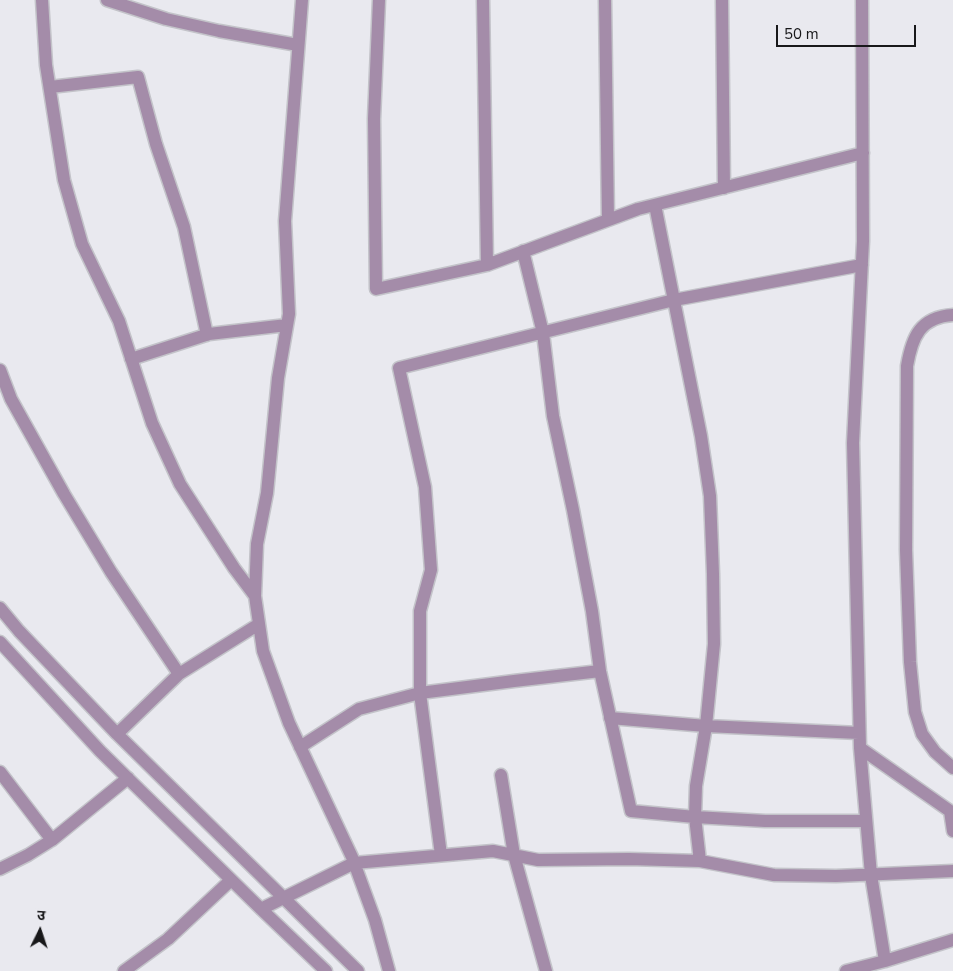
<!DOCTYPE html>
<html>
<head>
<meta charset="utf-8">
<style>
  body { margin:0 }
  #map { position:relative; width:953px; height:971px; overflow:hidden; background:#e9e9ef; font-family:"Nunito Sans","Noto Sans Devanagari",sans-serif }
  canvas { display:block }
  .north { position:absolute; left:15px; top:906px; width:50px; height:50px; -webkit-text-stroke:4px #e9e9ef; paint-order:stroke; rotate:4deg; font-size:14px; font-weight:700; line-height:20px; text-align:center; color:#18181a }
  .north::after { content:''; display:block; margin:auto; width:18px; height:22px; background:#18181a; clip-path:polygon(50% 0,100% 100%,50% 72%,0 100%) }
  .scale { position:absolute; left:776px; top:25px; width:140px; height:22px; box-sizing:border-box; border:2px solid #18181a; border-top:0; padding-left:6px; font-size:15px; line-height:18px; white-space:nowrap; color:#18181a; -webkit-text-stroke:4px #e9e9ef; paint-order:stroke }
</style>
</head>
<body>
<div id="map">
<canvas width="953" height="971"></canvas>
<div class="north">उ</div>
<div class="scale">50 m</div>
</div>
<script>
const c = document.querySelector('canvas').getContext('2d');
c.lineJoin = 'round';
function trace(path, color, width, dash) { c.strokeStyle = color; c.lineWidth = width; c.lineCap = dash ? 'butt' : 'round'; c.setLineDash(dash || []); c.stroke(path); }
const minor = new Path2D(`
  M 42,0 L 46,65 L 64,180 L 82,244 L 119,321 L 152,423 L 180,484 L 234,568 L 255,596
  M 107,0 L 166,19 L 219,31 L 298,45
  M 302,0 L 285,221 L 289,314 L 278,378 L 267,493 L 257,544 L 255,596 L 263,651 L 289,723 L 352,857 L 375,920 L 389,971
  M 379,0 L 374,119 L 376,289 L 487,265 L 638,209 L 863,153
  M 483,0 L 487,265
  M 605,0 L 608,220
  M 722,0 L 724,188
  M 862,0 L 863,241 L 853,443 L 860,748 L 950,811 L 953,831
  M 50,87 L 138,77 L 156,144 L 184,227 L 207,335
  M 655,205 L 701,436 L 710,496 L 713,574 L 714,644 L 706,726 L 696,786 L 695,817 L 700,861
  M 523,251 L 543,333 L 553,416 L 573,510 L 592,611 L 600,671 L 631,811 L 695,817 L 765,821 L 866,821
  M 953,315 C 920,317 912,337 907,366 L 906,550 L 910,662 L 915,712 L 922,734 L 935,752 L 953,768
  M 131,359 L 209,334 L 287,325
  M 0,370 L 11,399 L 64,494 L 111,572 L 179,674
  M 0,608 L 19,631 L 117,734 L 358,971
  M 0,642 L 100,751 L 261,909 L 326,971
  M 610,718 L 706,726 L 859,733
  M 117,734 L 179,674 L 259,624
  M 300,747 L 359,709 L 420,693 L 514,681 L 600,671
  M 860,748 L 871,875 L 885,961
  M 0,772 L 52,840
  M 501,775 L 514,855 L 546,971
  M 441,855 L 420,693 L 420,611 L 431,570 L 425,487 L 399,368 L 674,300 L 862,265
  M 0,869 L 28,855 L 52,840 L 128,778
  M 261,909 L 354,863 L 493,851 L 538,860 L 629,859 L 700,861 L 774,875 L 836,876 L 953,871
  M 124,971 L 168,939 L 231,880
  M 846,971 L 885,961 L 953,940`);
trace(minor, '#c3c3c9', 15);
trace(minor, '#a48ca9', 12);
</script>
</body>
</html>
